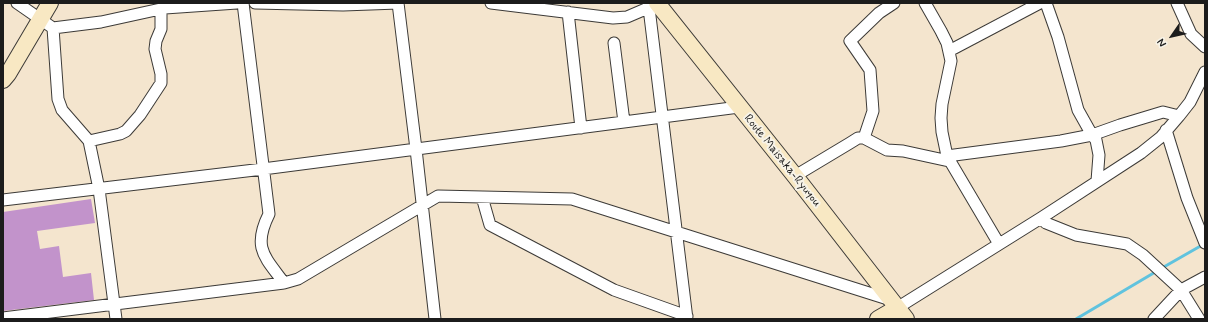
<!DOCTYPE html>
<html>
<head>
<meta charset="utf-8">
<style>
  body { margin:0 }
  #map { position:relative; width:1208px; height:322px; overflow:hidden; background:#f4e5ce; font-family:Mynerve,sans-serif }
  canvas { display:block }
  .frame { position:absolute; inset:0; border:4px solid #1c1c1c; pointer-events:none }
  .north { position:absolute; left:1152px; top:16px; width:40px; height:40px; -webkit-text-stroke:3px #f7f3e8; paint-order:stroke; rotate:236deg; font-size:11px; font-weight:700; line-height:16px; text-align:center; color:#1c1c1c }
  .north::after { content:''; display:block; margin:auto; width:14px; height:18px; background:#1c1c1c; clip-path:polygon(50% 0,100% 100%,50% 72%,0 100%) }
</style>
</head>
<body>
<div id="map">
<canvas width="1208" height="322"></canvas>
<div class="frame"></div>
<div class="north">N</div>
</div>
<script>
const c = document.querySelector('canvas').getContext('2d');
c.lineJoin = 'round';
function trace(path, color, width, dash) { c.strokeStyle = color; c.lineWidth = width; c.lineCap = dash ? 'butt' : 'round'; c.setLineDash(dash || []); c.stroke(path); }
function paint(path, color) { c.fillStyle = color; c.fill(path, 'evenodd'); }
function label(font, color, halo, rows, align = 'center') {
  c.font = font + ' Mynerve,sans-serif'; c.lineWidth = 4; c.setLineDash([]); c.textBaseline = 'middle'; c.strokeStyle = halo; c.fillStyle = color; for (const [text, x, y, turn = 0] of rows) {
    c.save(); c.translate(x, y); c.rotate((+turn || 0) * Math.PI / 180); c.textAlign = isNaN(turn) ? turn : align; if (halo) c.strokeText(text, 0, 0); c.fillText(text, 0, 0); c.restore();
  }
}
trace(new Path2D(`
  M 1162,268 L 1204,244
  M 1076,319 L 1157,271`), '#60c3de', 3);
paint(new Path2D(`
  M 91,199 L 95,223 L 37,231 L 40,249 L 59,246 L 63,277 L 91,273 L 94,300 L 3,311 L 3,212 Z`), '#c293cb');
const street = new Path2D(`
  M 17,3 L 53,28 L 101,22 L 165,8 L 237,3
  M 243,3 L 269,214 C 252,248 265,257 284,283
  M 255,3 L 343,5 L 398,3
  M 398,3 L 416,149 L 435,319
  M 491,3 L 613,18 L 627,17 L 655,5
  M 925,3 L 941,31 L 947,43 L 951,61 L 942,104 L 941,118 L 942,132 L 947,156 L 999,244
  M 1046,3 L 1058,37 L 1078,110 L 1092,135 L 1096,140 L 1099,155 L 1097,181
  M 1177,3 L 1191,34 L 1205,47
  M 649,8 L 687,319
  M 568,12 L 581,128
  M 53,28 L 58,99 L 62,110 L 89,141 L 99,189 L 116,319
  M 614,43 L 624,122
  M 949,51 L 1040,3
  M 1166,130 L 1187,198 L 1205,243
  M 864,138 L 873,111 L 870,70 L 850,41 L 879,13 L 894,3
  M 89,141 L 120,134 L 126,131 L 140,115 L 161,83 L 161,74 L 155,49 L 156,41 L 161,29 L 161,9
  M 947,156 L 1061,141 L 1092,135 L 1120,125 L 1163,112 L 1179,116
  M 795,176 L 850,143 L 858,138 L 864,138 L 887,150 L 903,151 L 949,161
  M 482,197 L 490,225 L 614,290 L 687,316
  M 3,200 L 263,169 L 739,107
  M 1041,218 L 1046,223 L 1076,235 L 1127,244 L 1143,255 L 1181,290 L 1199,319
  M 897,308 L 1041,218 L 1141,153 L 1161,137 L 1179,116 L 1190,102 L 1205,72
  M 3,318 L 284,283 L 298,279 L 438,196 L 572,199 L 891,300
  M 1154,319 L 1181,290 L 1205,277`);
const secondary = new Path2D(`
  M 657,3 L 795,176 L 906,319
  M 3,80 L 8,74 L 50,3
  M 878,319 L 897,308`);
trace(street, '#3c3a37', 13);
trace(secondary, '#3c3a37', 18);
trace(street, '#fff', 11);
trace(secondary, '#f8e8c3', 16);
label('12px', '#1c1c1c', '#f7f3e8', [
  ["Route Maisaka-Ryuyou",782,161,51]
]);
</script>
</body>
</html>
